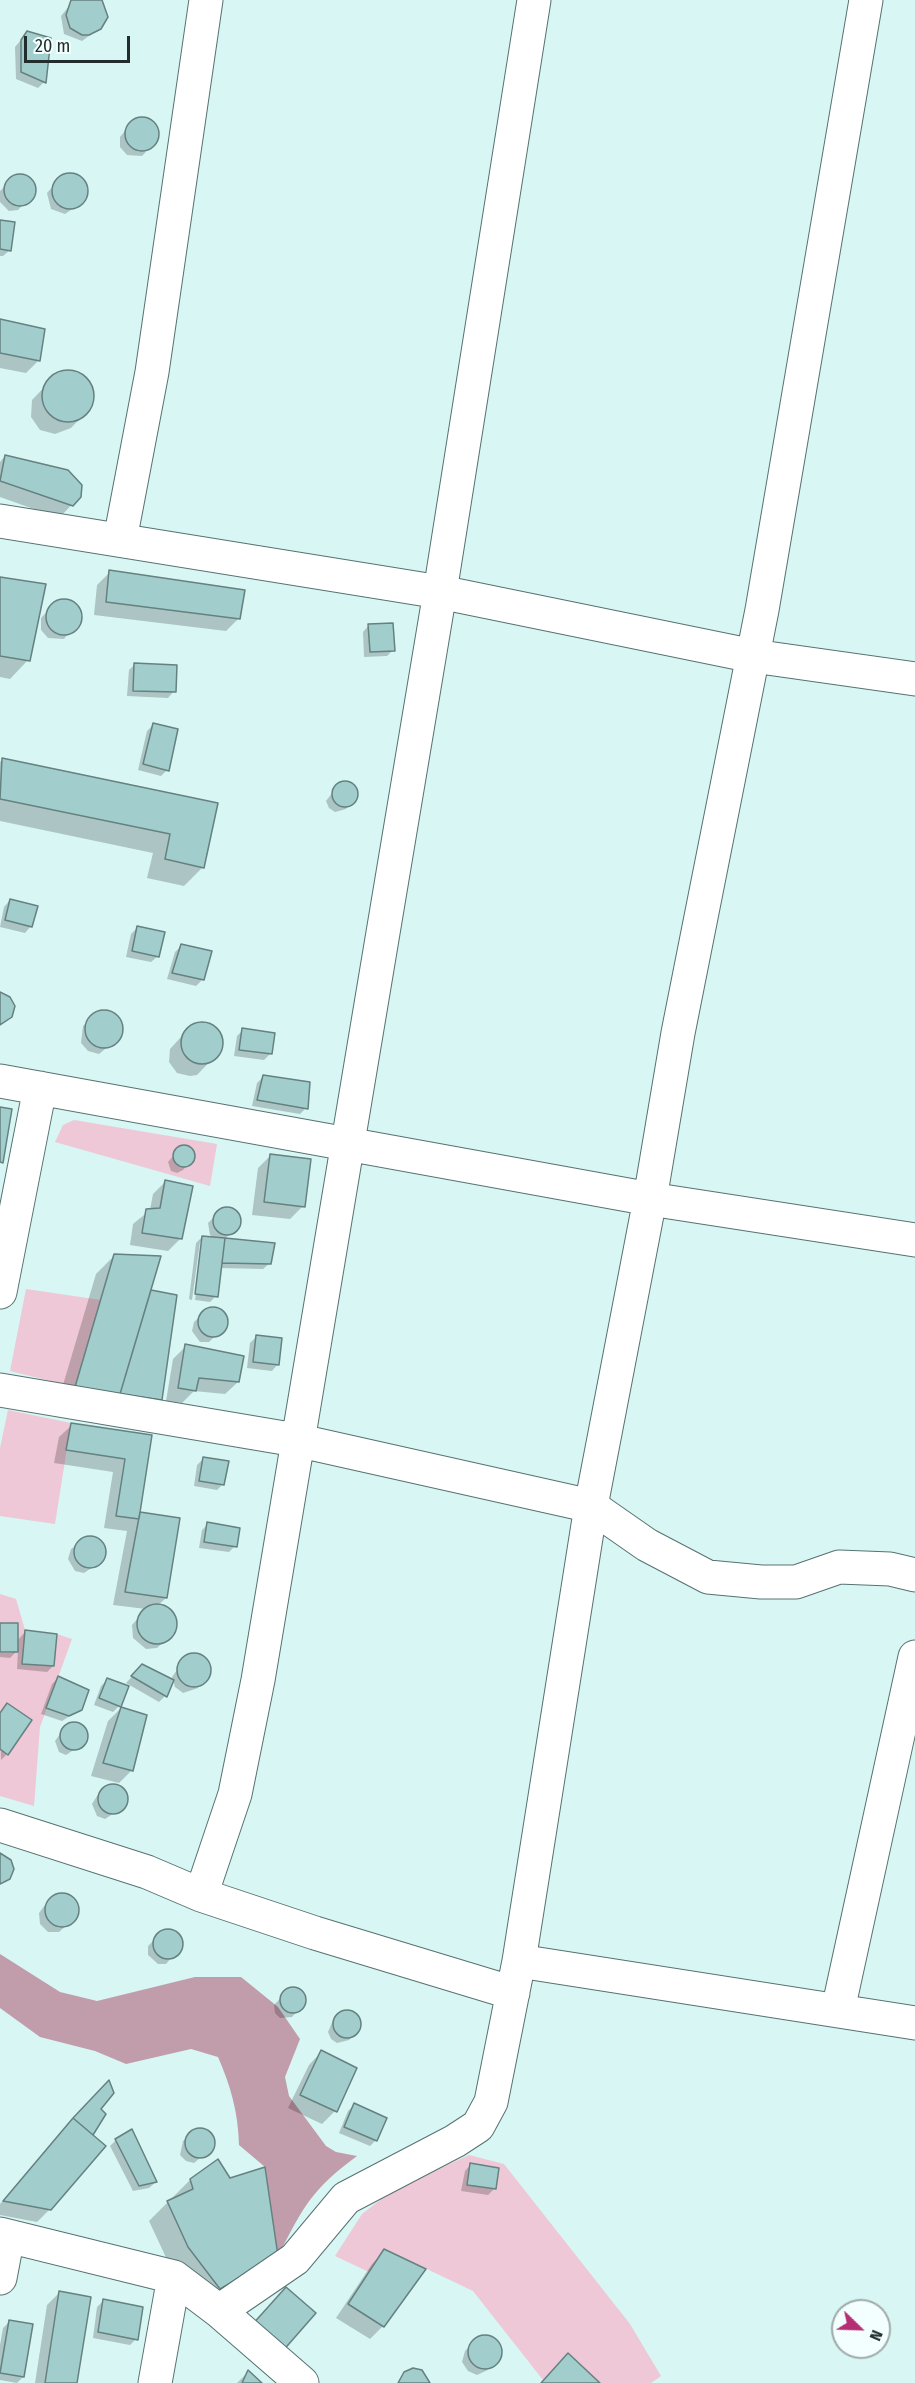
<!DOCTYPE html>
<html>
<head>
<meta charset="utf-8">
<style>
  body { margin:0 }
  #map { position:relative; width:915px; height:2383px; overflow:hidden; background:#d7f6f4; font-family:"Fira Sans Condensed",sans-serif }
  canvas { display:block }
  .north { position:absolute; left:831px; top:2299px; width:60px; height:60px; box-sizing:border-box; background:#f3fffe; border:2px solid #9fabaa; border-radius:50%; rotate:113deg; font-size:16px; font-weight:700; line-height:24px; text-align:center; color:#222e2d }
  .north::after { content:''; display:block; margin:auto; width:21px; height:27px; background:#b52f73; clip-path:polygon(50% 0,100% 100%,50% 72%,0 100%) }
  .scale { position:absolute; left:24px; top:36px; width:106px; height:27px; box-sizing:border-box; border:3px solid #222e2d; border-top:0; padding-left:8px; font-size:18px; line-height:21px; white-space:nowrap; color:#222e2d; -webkit-text-stroke:4px #f3fffe; paint-order:stroke }
</style>
</head>
<body>
<div id="map">
<canvas width="915" height="2383"></canvas>
<div class="north">N</div>
<div class="scale">20 m</div>
</div>
<script>
const c = document.querySelector('canvas').getContext('2d');
c.lineJoin = 'round';
function paint(path, color) { c.fillStyle = color; c.fill(path, 'evenodd'); }
function trace(path, color, width, dash) { c.strokeStyle = color; c.lineWidth = width; c.lineCap = dash ? 'butt' : 'round'; c.setLineDash(dash || []); c.stroke(path); }
paint(new Path2D(`
  M 74,1120 L 217,1144 L 210,1186 L 55,1142 L 63,1125 Z
  M 26,1289 L 101,1300 L 75,1387 L 10,1371 Z
  M 8,1410 L 71,1423 L 55,1524 L 0,1516 L 0,1448 Z
  M 0,1594 L 16,1599 L 25,1630 L 57,1634 L 72,1639 L 40,1727 L 34,1806 L 0,1796 Z
  M 469,2155 L 504,2164 L 630,2324 L 661,2376 L 651,2383 L 600,2383 L 568,2353 L 543,2380 L 473,2291 L 385,2249 L 369,2272 L 335,2256 L 362,2214 L 393,2190 Z`), '#eec8d6');
paint(new Path2D(`
  M 0,1954 L 60,1992 L 97,2001 L 195,1977 L 241,1977 L 278,2007 L 300,2039 L 285,2077 L 289,2096 L 326,2146 L 336,2152 L 357,2156 C 311,2190 304,2206 278,2256 L 265,2167 L 239,2145 C 238,2112 231,2087 218,2057 L 191,2049 L 126,2064 L 95,2051 L 40,2037 L 0,2008 Z`), '#c19caa');
paint(new Path2D(`
  M 74,0 L 97,0 L 104,4 L 106,17 L 100,28 L 82,41 L 64,34 L 61,16 Z
  M 27,33 L 44,82 L 38,88 L 16,79 L 15,47 Z
  M 148,120 L 157,131 L 156,141 L 142,156 L 127,155 L 120,147 L 120,137 L 133,121 Z
  M 71,174 L 80,178 L 86,187 L 81,203 L 65,214 L 51,209 L 47,193 L 60,178 Z
  M 21,176 L 32,183 L 34,192 L 18,210 L 9,211 L 0,202 L 0,191 L 13,178 Z
  M 0,221 L 10,250 L 3,256 L 0,256 Z
  M 0,321 L 39,360 L 26,373 L 0,368 Z
  M 64,372 L 79,374 L 90,385 L 93,392 L 90,408 L 71,428 L 55,434 L 40,430 L 31,417 L 32,400 L 57,374 Z
  M 5,456 L 80,496 L 59,518 L 0,497 L 0,462 Z
  M 110,572 L 239,618 L 226,631 L 94,615 L 97,585 Z
  M 0,578 L 28,660 L 10,679 L 0,677 Z
  M 69,602 L 77,608 L 80,618 L 64,639 L 48,638 L 41,630 L 41,618 L 54,604 Z
  M 369,625 L 393,650 L 387,656 L 364,657 L 363,632 Z
  M 135,664 L 174,691 L 168,698 L 127,696 L 129,670 Z
  M 153,725 L 167,770 L 161,776 L 138,770 L 147,731 Z
  M 2,760 L 216,804 L 203,867 L 184,886 L 147,878 L 153,853 L 0,821 L 0,762 Z
  M 346,782 L 354,788 L 356,795 L 346,809 L 335,812 L 329,808 L 326,801 L 339,784 Z
  M 10,900 L 31,926 L 25,933 L 0,927 L 4,907 Z
  M 137,928 L 158,956 L 151,962 L 126,957 L 131,934 Z
  M 181,946 L 210,952 L 202,980 L 196,986 L 167,979 L 175,952 Z
  M 99,1012 L 116,1016 L 121,1026 L 120,1037 L 99,1054 L 88,1051 L 81,1043 L 83,1026 Z
  M 210,1024 L 221,1037 L 220,1051 L 197,1075 L 190,1076 L 177,1073 L 169,1062 L 170,1049 L 192,1025 Z
  M 243,1030 L 270,1054 L 264,1060 L 234,1056 L 237,1036 Z
  M 263,1077 L 306,1108 L 300,1114 L 252,1106 L 257,1083 Z
  M 186,1146 L 191,1149 L 193,1158 L 183,1170 L 177,1173 L 171,1171 L 168,1162 L 180,1148 Z
  M 271,1155 L 303,1206 L 290,1219 L 252,1215 L 258,1168 Z
  M 166,1181 L 181,1238 L 168,1251 L 130,1245 L 133,1224 L 150,1210 L 153,1194 Z
  M 228,1208 L 239,1215 L 240,1223 L 225,1239 L 270,1263 L 263,1269 L 220,1268 L 216,1296 L 210,1302 L 195,1300 L 203,1242 L 200,1242 L 192,1300 L 189,1299 L 196,1243 L 202,1237 L 214,1238 L 210,1235 L 208,1223 L 221,1210 Z
  M 115,1255 L 148,1295 L 152,1292 L 160,1400 L 147,1412 L 57,1405 L 96,1274 Z
  M 208,1309 L 220,1310 L 225,1317 L 226,1326 L 209,1342 L 200,1342 L 192,1331 L 194,1322 Z
  M 256,1337 L 278,1364 L 272,1371 L 247,1368 L 250,1343 Z
  M 186,1346 L 238,1382 L 225,1394 L 194,1391 L 182,1403 L 166,1401 L 173,1359 Z
  M 72,1425 L 150,1437 L 138,1513 L 166,1598 L 157,1606 L 164,1607 L 173,1615 L 173,1633 L 157,1648 L 146,1649 L 133,1638 L 132,1625 L 146,1609 L 113,1605 L 127,1531 L 104,1528 L 113,1472 L 54,1463 L 59,1437 Z
  M 203,1459 L 223,1484 L 217,1490 L 194,1486 L 197,1465 Z
  M 208,1524 L 235,1546 L 229,1552 L 199,1548 L 202,1530 Z
  M 87,1538 L 99,1541 L 104,1548 L 100,1562 L 84,1573 L 75,1571 L 68,1559 L 71,1549 Z
  M 0,1624 L 17,1641 L 25,1632 L 53,1666 L 47,1672 L 17,1669 L 18,1650 L 10,1658 L 0,1657 L 0,1653 L 12,1653 L 12,1650 L 0,1650 Z
  M 196,1655 L 208,1663 L 209,1673 L 198,1688 L 183,1693 L 175,1687 L 172,1677 L 186,1657 Z
  M 143,1665 L 172,1681 L 165,1696 L 159,1702 L 126,1683 Z
  M 58,1678 L 81,1709 L 62,1721 L 41,1714 L 52,1684 Z
  M 107,1680 L 119,1706 L 113,1712 L 94,1705 L 101,1686 Z
  M 121,1708 L 132,1770 L 119,1783 L 91,1776 L 108,1721 Z
  M 1,1711 L 7,1754 L 1,1760 L 0,1713 Z
  M 73,1723 L 84,1728 L 87,1735 L 84,1743 L 66,1755 L 59,1752 L 55,1741 L 63,1730 Z
  M 116,1785 L 123,1790 L 126,1798 L 123,1807 L 105,1819 L 97,1816 L 92,1804 L 97,1796 L 103,1789 Z
  M 61,1893 L 70,1895 L 77,1907 L 75,1918 L 59,1932 L 48,1932 L 40,1924 L 39,1913 L 48,1901 Z
  M 169,1931 L 180,1938 L 181,1946 L 166,1964 L 158,1964 L 148,1955 L 148,1946 L 161,1933 Z
  M 289,1989 L 299,1990 L 303,1995 L 304,2003 L 292,2017 L 280,2018 L 275,2013 L 274,2005 Z
  M 348,2012 L 355,2015 L 359,2021 L 356,2033 L 349,2040 L 337,2043 L 331,2039 L 328,2032 L 333,2020 L 340,2014 Z
  M 321,2052 L 355,2068 L 335,2111 L 322,2124 L 288,2108 L 309,2065 Z
  M 108,2083 L 99,2109 L 50,2209 L 37,2222 L 0,2215 L 0,2204 L 61,2132 Z
  M 354,2105 L 376,2140 L 370,2146 L 339,2133 L 348,2111 Z
  M 197,2130 L 209,2133 L 213,2140 L 212,2148 L 194,2163 L 186,2161 L 180,2155 L 183,2141 Z
  M 116,2140 L 156,2182 L 149,2188 L 133,2191 L 110,2146 Z
  M 471,2164 L 495,2188 L 488,2195 L 461,2191 L 465,2171 Z
  M 190,2180 L 277,2255 L 201,2307 L 170,2266 L 149,2221 Z
  M 385,2251 L 383,2326 L 370,2339 L 336,2318 L 372,2264 Z
  M 60,2292 L 75,2383 L 35,2383 L 47,2305 Z
  M 103,2301 L 136,2339 L 130,2345 L 93,2338 L 97,2307 Z
  M 9,2322 L 23,2377 L 17,2383 L 0,2380 L 0,2345 L 3,2328 Z
  M 479,2337 L 494,2338 L 501,2351 L 498,2361 L 492,2368 L 477,2375 L 468,2371 L 462,2362 L 465,2351 Z
  M 248,2372 L 260,2383 L 237,2383 Z`), '#0003');
const building = new Path2D(`
  M 71,0 L 102,0 L 108,17 L 101,29 L 89,35 L 82,35 L 70,28 L 66,15 Z
  M 27,31 L 51,38 L 46,83 L 21,72 L 21,40 Z
  M125 134a17 17 0 1 1 34 0a17 17 0 1 1-34 0Z
  M52 191a18 18 0 1 1 36 0a18 18 0 1 1-36 0Z
  M4 190a16 16 0 1 1 32 0a16 16 0 1 1-32 0Z
  M 0,220 L 15,222 L 11,251 L 0,249 Z
  M 0,319 L 45,329 L 40,361 L 0,353 Z
  M42 396a26 26 0 1 1 52 0a26 26 0 1 1-52 0Z
  M 5,455 L 68,470 L 82,485 L 81,497 L 73,506 L 0,481 Z
  M 109,570 L 245,590 L 240,619 L 106,602 Z
  M 0,577 L 46,584 L 30,661 L 0,656 Z
  M46 617a18 18 0 1 1 36 0a18 18 0 1 1-36 0Z
  M 393,623 L 395,651 L 370,652 L 368,624 Z
  M 134,663 L 177,665 L 176,692 L 133,691 Z
  M 153,723 L 178,729 L 169,771 L 143,764 Z
  M 2,758 L 218,803 L 204,868 L 165,859 L 170,834 L 0,799 Z
  M332 794a13 13 0 1 1 26 0a13 13 0 1 1-26 0Z
  M 10,899 L 38,906 L 32,927 L 5,920 Z
  M 137,926 L 165,932 L 159,957 L 132,951 Z
  M 181,944 L 212,951 L 204,980 L 172,973 Z
  M 0,992 L 10,997 L 15,1006 L 12,1017 L 0,1025 Z
  M85 1029a19 19 0 1 1 38 0a19 19 0 1 1-38 0Z
  M181 1043a21 21 0 1 1 42 0a21 21 0 1 1-42 0Z
  M 242,1028 L 275,1033 L 272,1054 L 239,1050 Z
  M 263,1075 L 310,1082 L 308,1109 L 257,1100 Z
  M 0,1107 L 12,1109 L 3,1163 L 0,1162 Z
  M173 1156a11 11 0 1 1 22 0a11 11 0 1 1-22 0Z
  M 270,1154 L 311,1159 L 305,1207 L 264,1202 Z
  M 165,1180 L 193,1186 L 182,1239 L 142,1233 L 146,1209 L 160,1208 Z
  M213 1221a14 14 0 1 1 28 0a14 14 0 1 1-28 0Z
  M 202,1236 L 225,1238 L 218,1297 L 195,1294 Z
  M 225,1238 L 275,1243 L 271,1264 L 222,1263 Z
  M 114,1254 L 161,1256 L 120,1394 L 75,1387 Z
  M 151,1290 L 177,1295 L 162,1400 L 120,1394 Z
  M198 1322a15 15 0 1 1 30 0a15 15 0 1 1-30 0Z
  M 256,1335 L 282,1338 L 279,1365 L 253,1362 Z
  M 185,1344 L 244,1356 L 239,1382 L 199,1378 L 196,1391 L 178,1388 Z
  M 71,1423 L 152,1435 L 139,1519 L 116,1516 L 125,1459 L 66,1450 Z
  M 203,1457 L 229,1461 L 224,1485 L 199,1481 Z
  M 140,1512 L 180,1518 L 167,1598 L 125,1592 Z
  M 207,1522 L 240,1528 L 237,1547 L 204,1542 Z
  M74 1552a16 16 0 1 1 32 0a16 16 0 1 1-32 0Z
  M137 1624a20 20 0 1 1 40 0a20 20 0 1 1-40 0Z
  M 0,1623 L 18,1623 L 18,1652 L 0,1652 Z
  M 25,1630 L 57,1634 L 54,1666 L 22,1664 Z
  M177 1670a17 17 0 1 1 34 0a17 17 0 1 1-34 0Z
  M 142,1664 L 174,1680 L 167,1697 L 131,1676 Z
  M 58,1676 L 89,1690 L 82,1710 L 69,1716 L 46,1708 Z
  M 107,1678 L 129,1686 L 121,1707 L 99,1698 Z
  M 7,1703 L 32,1720 L 8,1755 L 0,1749 L 0,1713 Z
  M 121,1707 L 147,1715 L 133,1771 L 103,1763 Z
  M60 1736a14 14 0 1 1 28 0a14 14 0 1 1-28 0Z
  M98 1799a15 15 0 1 1 30 0a15 15 0 1 1-30 0Z
  M 0,1853 L 11,1860 L 14,1869 L 10,1879 L 0,1884 Z
  M45 1910a17 17 0 1 1 34 0a17 17 0 1 1-34 0Z
  M153 1944a15 15 0 1 1 30 0a15 15 0 1 1-30 0Z
  M280 2000a13 13 0 1 1 26 0a13 13 0 1 1-26 0Z
  M333 2024a14 14 0 1 1 28 0a14 14 0 1 1-28 0Z
  M 321,2050 L 357,2068 L 337,2112 L 300,2095 Z
  M 109,2080 L 114,2093 L 101,2109 L 106,2114 L 93,2135 L 73,2118 Z
  M 354,2103 L 387,2118 L 377,2141 L 344,2127 Z
  M 73,2118 L 106,2146 L 51,2210 L 3,2201 Z
  M185 2143a15 15 0 1 1 30 0a15 15 0 1 1-30 0Z
  M 132,2129 L 157,2182 L 139,2186 L 115,2139 Z
  M 218,2159 L 230,2178 L 265,2167 L 278,2256 L 220,2289 L 188,2247 L 167,2201 L 193,2189 L 190,2179 Z
  M 470,2163 L 499,2168 L 496,2189 L 467,2185 Z
  M 384,2249 L 426,2269 L 384,2327 L 348,2304 Z
  M 286,2287 L 316,2313 L 281,2353 L 251,2326 Z
  M 59,2291 L 91,2297 L 77,2383 L 45,2383 Z
  M 103,2299 L 143,2307 L 138,2340 L 98,2332 Z
  M 9,2320 L 33,2324 L 24,2377 L 0,2373 Z
  M468 2352a17 17 0 1 1 34 0a17 17 0 1 1-34 0Z
  M 568,2353 L 600,2383 L 541,2383 Z
  M 413,2368 L 422,2370 L 430,2383 L 398,2383 L 404,2372 Z
  M 248,2370 L 262,2383 L 242,2383 Z`);
paint(building, '#a1cecc');
trace(building, '#658180', 1.5);
const minor = new Path2D(`
  M 0,521 L 440,592 L 753,656 L 915,679
  M 120,540 L 152,372 L 206,0
  M 0,1081 L 650,1199 L 915,1240
  M 0,1292 L 40,1088
  M 0,1390 L 296,1440 L 591,1506 L 647,1545 L 708,1577 L 761,1582 L 796,1582 L 839,1567 L 890,1569 L 915,1575
  M 0,1825 L 147,1872 L 201,1895 L 315,1933 L 513,1993
  M 201,1895 L 235,1794 L 258,1680 L 440,592 L 534,0
  M 519,1961 L 915,2023
  M 838,2010 L 915,1657
  M 0,2234 L 174,2277 L 219,2311 L 302,2383
  M 0,2278 L 8,2236
  M 219,2311 L 295,2259 L 346,2198 L 455,2141 L 478,2126 L 491,2102 L 519,1961 L 591,1506 L 650,1199 L 678,1033 L 762,610 L 866,0
  M 155,2383 L 174,2277`);
trace(minor, '#577271', 35);
trace(minor, '#fff', 33);
</script>
</body>
</html>
